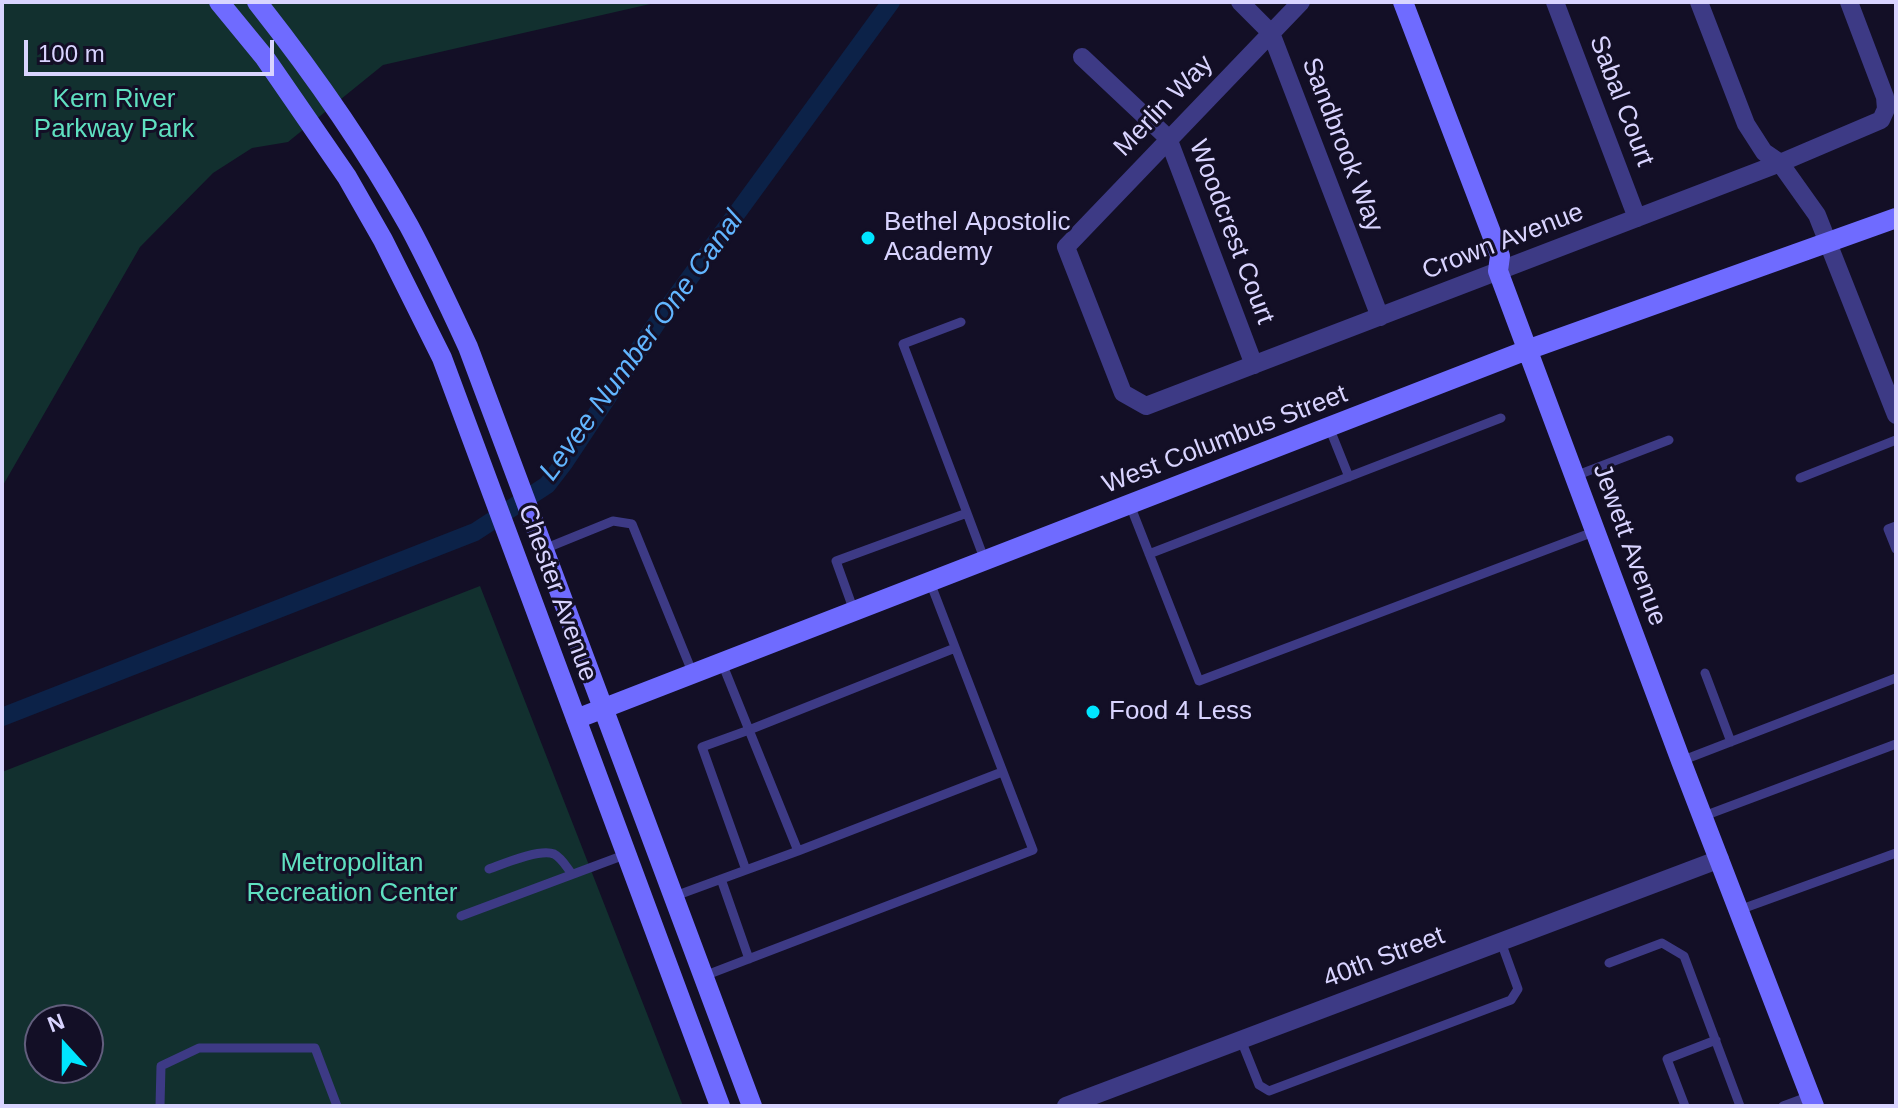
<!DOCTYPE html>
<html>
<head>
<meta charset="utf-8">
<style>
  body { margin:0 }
  #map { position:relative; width:1898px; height:1108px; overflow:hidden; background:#130f26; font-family:Arial,sans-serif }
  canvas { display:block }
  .frame { position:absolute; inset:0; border:4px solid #d9d4ff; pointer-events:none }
  .north { position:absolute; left:24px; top:1004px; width:80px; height:80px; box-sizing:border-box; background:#130f26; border:2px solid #625e7d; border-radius:50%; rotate:339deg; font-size:22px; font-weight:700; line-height:32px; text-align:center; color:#d9d4ff }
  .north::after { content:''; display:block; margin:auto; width:28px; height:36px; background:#00e5ff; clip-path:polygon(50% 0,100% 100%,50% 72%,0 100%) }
  .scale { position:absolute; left:24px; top:40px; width:250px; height:36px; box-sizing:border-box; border:4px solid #d9d4ff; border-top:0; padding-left:10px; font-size:24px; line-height:28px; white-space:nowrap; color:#d9d4ff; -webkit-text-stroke:6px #130f26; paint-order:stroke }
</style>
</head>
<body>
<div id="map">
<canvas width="1898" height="1108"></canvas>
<div class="frame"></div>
<div class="north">N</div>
<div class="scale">100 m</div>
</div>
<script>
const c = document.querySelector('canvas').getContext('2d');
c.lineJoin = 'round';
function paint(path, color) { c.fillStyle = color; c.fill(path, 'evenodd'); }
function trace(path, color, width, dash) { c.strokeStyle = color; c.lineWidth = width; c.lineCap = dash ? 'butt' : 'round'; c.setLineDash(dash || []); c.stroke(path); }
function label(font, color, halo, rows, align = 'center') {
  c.font = font + ' Arial,sans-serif'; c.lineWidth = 6; c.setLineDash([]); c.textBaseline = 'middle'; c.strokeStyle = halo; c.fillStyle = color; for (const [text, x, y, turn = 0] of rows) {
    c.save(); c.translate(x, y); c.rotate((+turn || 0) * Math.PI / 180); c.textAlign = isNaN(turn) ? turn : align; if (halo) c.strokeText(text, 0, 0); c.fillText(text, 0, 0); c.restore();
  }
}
paint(new Path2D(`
  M 2,2 L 659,2 L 383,65 L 288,142 L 252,148 L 213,173 L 140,247 L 2,487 Z
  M 480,586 L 683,1106 L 2,1106 L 2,772 ZM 40,1020 L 88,1020 L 88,1068 L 40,1068 Z`), '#12302f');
trace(new Path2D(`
  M 2,717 L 475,532 L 547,485 L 564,463 L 656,324 L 891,2`), '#0c2248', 18);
trace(new Path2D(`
  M 961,322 L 903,344 L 967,513
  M 1329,427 L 1349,477
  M 1575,476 L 1669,440
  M 1800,478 L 1896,440
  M 1130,505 L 1199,681 L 1596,531
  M 1896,526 L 1888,529 L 1896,549
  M 544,549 L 613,521 L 632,524 L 693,674
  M 1149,554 L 1501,418
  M 854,611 L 836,561 L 967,513 L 985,561
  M 722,663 L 749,730 L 702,747 L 746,870 L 798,851 L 749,730 L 955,648
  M 1705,673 L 1731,742
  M 1681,761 L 1896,678
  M 1704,816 L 1896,744
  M 798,851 L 1002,772
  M 489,869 C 503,864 540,848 554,854 C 562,858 567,868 572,874
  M 721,879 L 749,959
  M 675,896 L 746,870
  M 1739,910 L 1896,853
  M 461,916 L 627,854
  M 1609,963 L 1662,943 L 1684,956 L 1740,1106
  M 704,976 L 1033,850 L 930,582
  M 1241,1040 L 1259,1085 L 1269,1091 L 1511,1000 L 1518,989 L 1501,942
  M 160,1106 L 161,1066 L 199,1048 L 315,1048 L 337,1106
  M 1685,1106 L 1667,1059 L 1716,1040
  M 1783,1106 L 1810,1096`), '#3d3a85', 9);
trace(new Path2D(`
  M 1240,2 L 1271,33 L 1380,317
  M 1301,2 L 1066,247 L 1123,393 L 1146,406 L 1780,163 L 1881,120 L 1886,109 L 1885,97 L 1849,2
  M 1555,2 L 1637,218
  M 1699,2 L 1746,124 L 1764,152 L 1780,163 L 1817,215 L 1896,415
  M 1082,57 L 1168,138 L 1254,365
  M 1066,1106 L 1720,859`), '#3d3a85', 18);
trace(new Path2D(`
  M 219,2 L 265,58 L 347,177 L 383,240 L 442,358 L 720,1106
  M 257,2 C 313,73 365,147 409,226 C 430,265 449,306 468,347 L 752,1106
  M 1403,2 L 1500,256 L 1498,271 L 1681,761 L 1814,1106
  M 576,719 L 1527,350 L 1896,218`), '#6f6bff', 20);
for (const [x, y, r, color] of [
  [868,238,8,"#00e5ff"],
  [1093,712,8,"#00e5ff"]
]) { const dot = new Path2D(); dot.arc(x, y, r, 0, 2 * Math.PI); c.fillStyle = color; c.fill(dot); trace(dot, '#130f26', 3); }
label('26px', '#5fe0c0', '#130f26', [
  ["Kern River",114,100],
  ["Parkway Park",114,130],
  ["Metropolitan",352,864],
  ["Recreation Center",352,894]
]);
label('26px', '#d9d4ff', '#130f26', [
  ["Sabal Court",1621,101,69],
  ["Merlin Way",1164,106,-46],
  ["Sandbrook Way",1342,145,69],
  ["Woodcrest Court",1231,232,69],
  ["Crown Avenue",1503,242,-21],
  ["West Columbus Street",1225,440,-21],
  ["Jewett Avenue",1629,545,70],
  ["Chester Avenue",557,593,70],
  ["40th Street",1384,958,-21]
]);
label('26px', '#d9d4ff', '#130f26', [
  ["Bethel Apostolic",884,223],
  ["Academy",884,253],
  ["Food 4 Less",1109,712]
], 'left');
label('italic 28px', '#62b6ff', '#130f26', [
  ["Levee Number One Canal",642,346,-54]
]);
</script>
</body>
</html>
